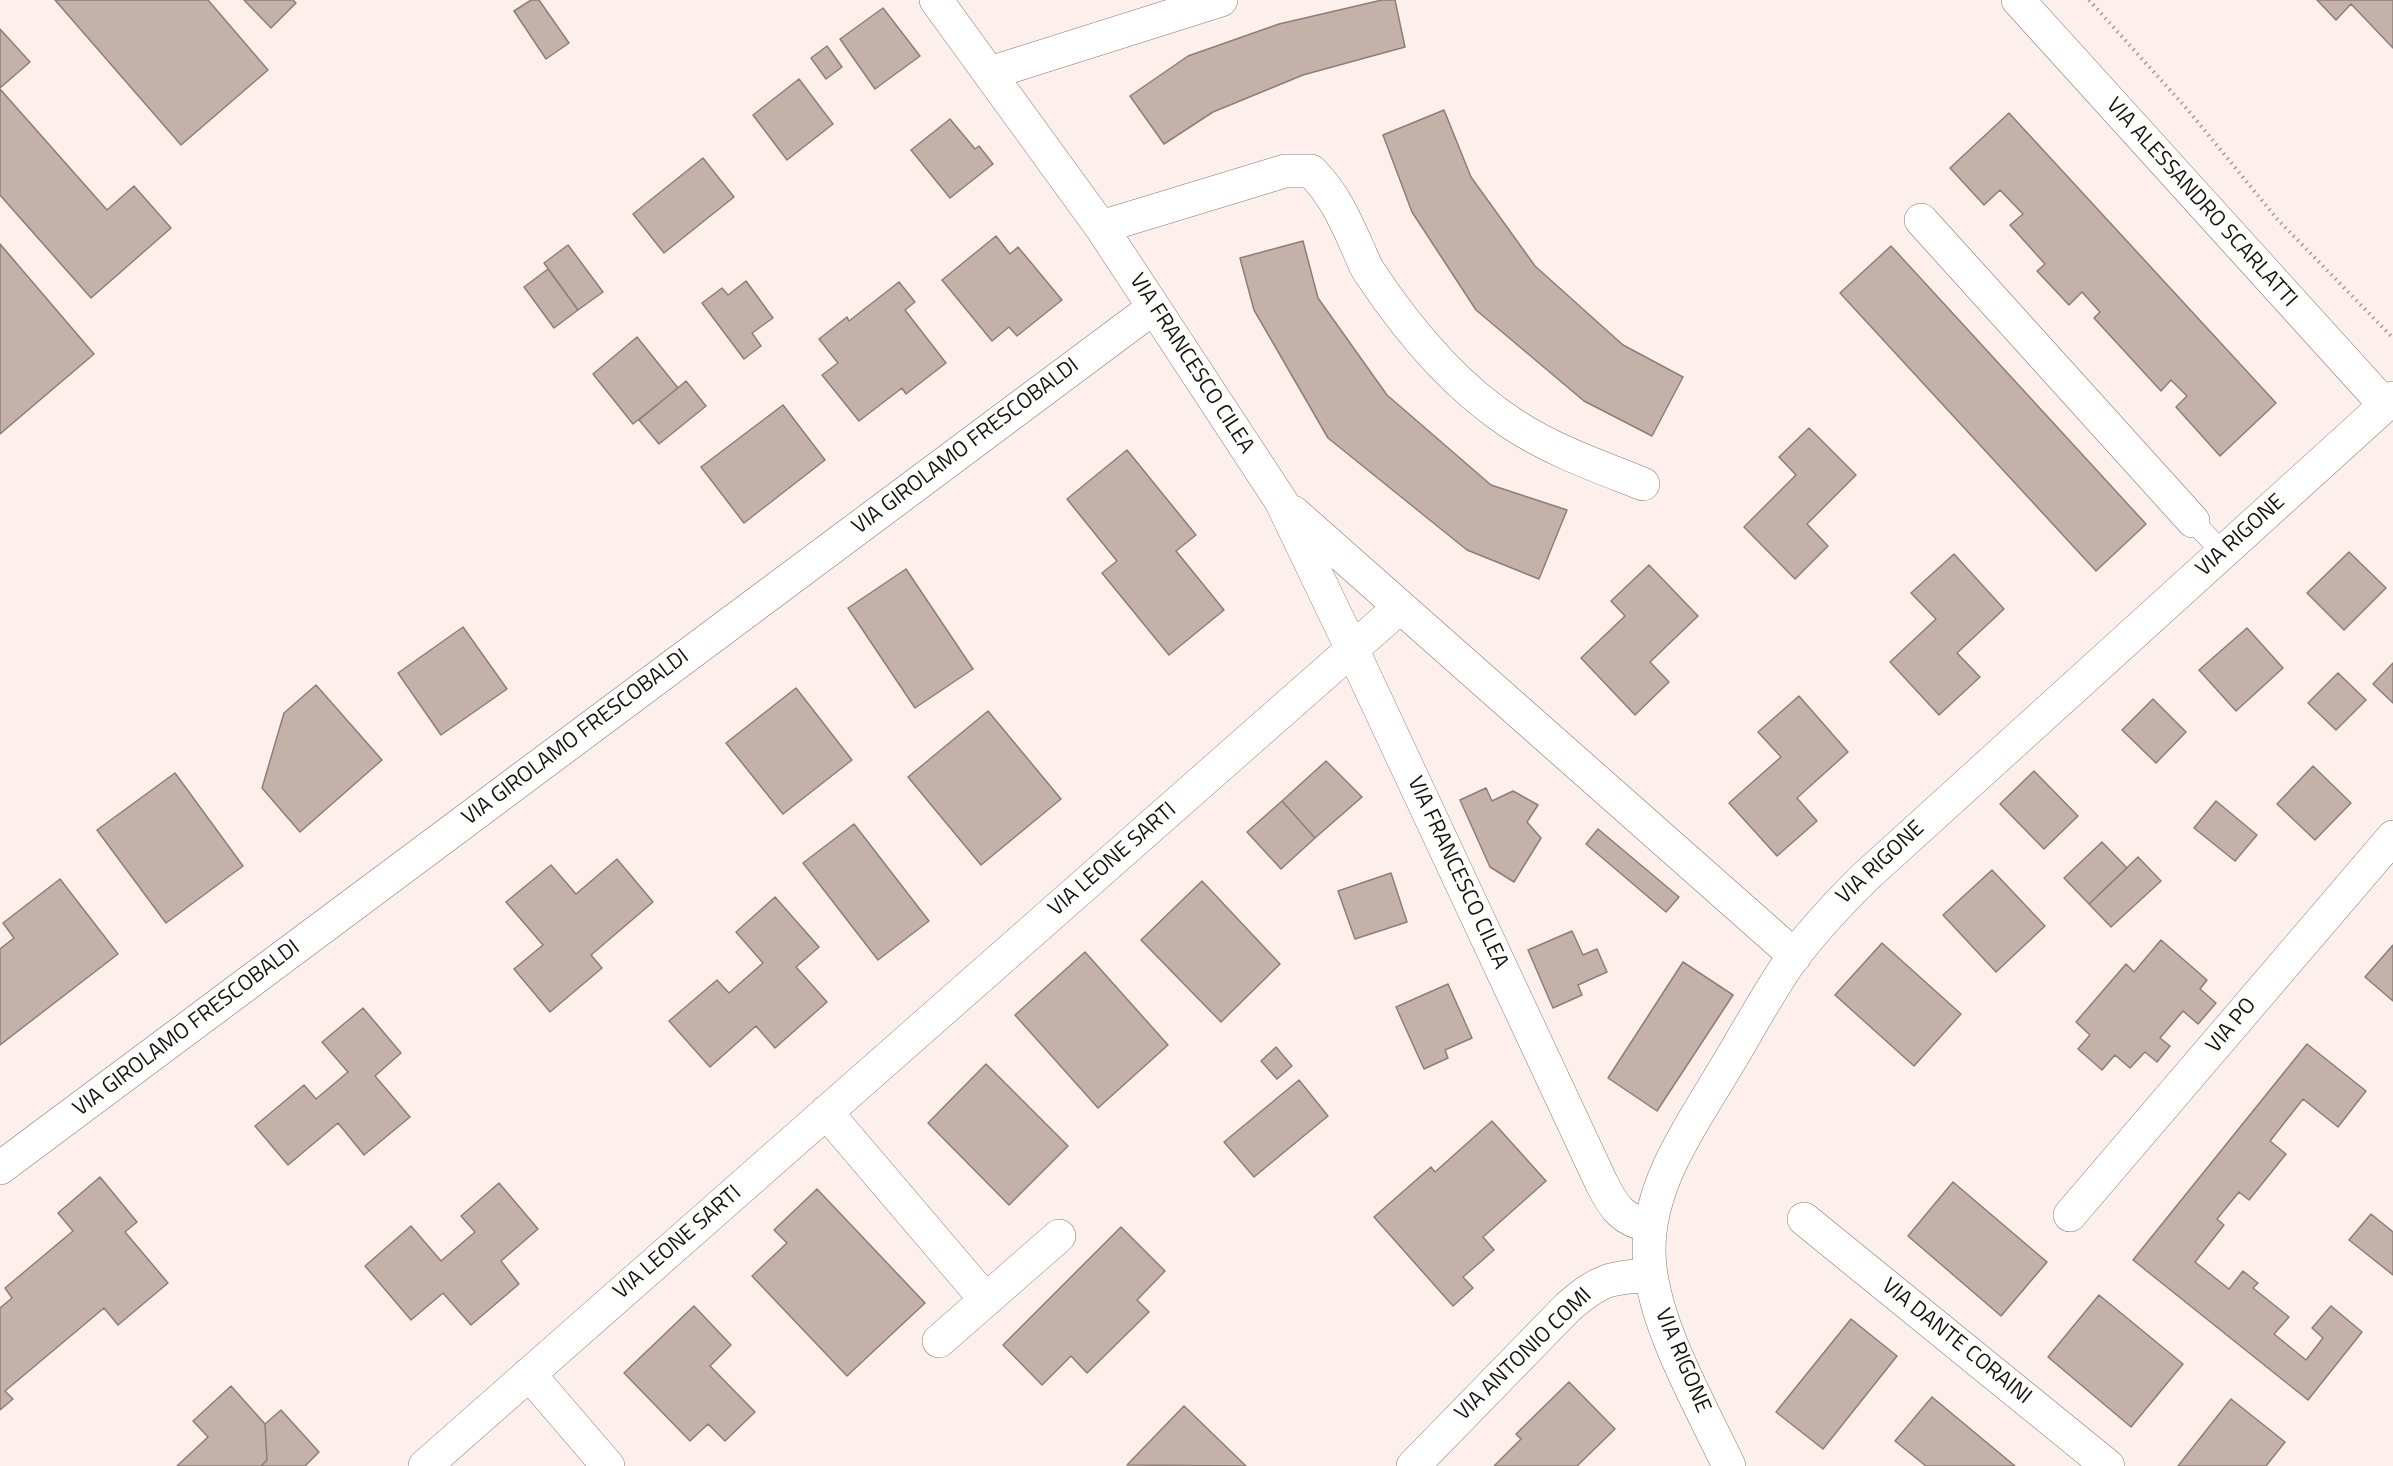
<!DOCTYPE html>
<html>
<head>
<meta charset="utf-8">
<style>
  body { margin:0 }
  canvas { display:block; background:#fdf0ec }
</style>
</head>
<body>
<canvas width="2393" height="1466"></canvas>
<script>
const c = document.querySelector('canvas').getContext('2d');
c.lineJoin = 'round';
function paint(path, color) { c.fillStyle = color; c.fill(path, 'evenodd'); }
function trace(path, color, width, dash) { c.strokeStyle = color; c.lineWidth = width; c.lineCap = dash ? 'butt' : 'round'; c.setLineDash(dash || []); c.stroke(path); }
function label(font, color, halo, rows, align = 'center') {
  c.font = font + ' "Titillium Web",sans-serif'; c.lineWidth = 4.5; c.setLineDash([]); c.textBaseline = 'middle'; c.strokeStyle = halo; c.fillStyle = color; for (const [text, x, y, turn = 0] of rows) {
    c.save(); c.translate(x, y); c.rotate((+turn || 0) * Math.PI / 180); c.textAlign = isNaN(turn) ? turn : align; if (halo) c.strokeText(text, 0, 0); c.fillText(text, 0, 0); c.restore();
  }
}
const building = new Path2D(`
  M 55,0 L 208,0 L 268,70 L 181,145 Z
  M 244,0 L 293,0 L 296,3 L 271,28 Z
  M 531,0 L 539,0 L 569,43 L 546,59 L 514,11 Z
  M 1382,0 L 1395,0 L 1405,47 L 1303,75 L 1213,112 L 1164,144 L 1130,96 L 1188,56 L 1279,24 Z
  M 2317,0 L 2393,0 L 2393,48 L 2351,4 L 2336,20 Z
  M 883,8 L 920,56 L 875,89 L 840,39 Z
  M 0,29 L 30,62 L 0,88 Z
  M 827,46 L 842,67 L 826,79 L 811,58 Z
  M 799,79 L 833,124 L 787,160 L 753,115 Z
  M 0,89 L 107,210 L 134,186 L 171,228 L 91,298 L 0,195 Z
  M 1444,110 L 1471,177 L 1535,266 L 1623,345 L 1683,377 L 1652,436 L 1584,401 L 1476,310 L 1412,212 L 1383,135 Z
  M 2009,113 L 2276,403 L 2220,456 L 2176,407 L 2187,396 L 2171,380 L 2161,391 L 2094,318 L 2100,312 L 2082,292 L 2069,305 L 2037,271 L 2045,264 L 2010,225 L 2023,214 L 2000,190 L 1984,205 L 1950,168 Z
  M 950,119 L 975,149 L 979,146 L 993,164 L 950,198 L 911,150 Z
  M 703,158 L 734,197 L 664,253 L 633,214 Z
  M 996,236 L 1010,254 L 1018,247 L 1062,300 L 1017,336 L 1009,327 L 992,341 L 942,280 Z
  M 1303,241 L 1318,298 L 1387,395 L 1491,485 L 1567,510 L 1539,579 L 1467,550 L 1328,438 L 1254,310 L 1240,258 Z
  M 0,244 L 94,354 L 0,434 Z
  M 568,245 L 603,292 L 578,310 L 544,263 Z
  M 1891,246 L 2146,524 L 2096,571 L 1840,293 Z
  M 548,269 L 578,310 L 554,328 L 524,287 Z
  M 746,281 L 773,318 L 752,333 L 761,346 L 744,359 L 702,303 L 722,288 L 728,295 Z
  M 899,282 L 915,302 L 905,310 L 946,363 L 906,394 L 902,388 L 859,421 L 822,375 L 838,363 L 819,339 L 847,317 L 849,321 Z
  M 637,337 L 678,388 L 633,424 L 593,374 Z
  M 686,381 L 706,406 L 659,444 L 639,420 Z
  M 783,405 L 825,460 L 744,523 L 701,467 Z
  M 1809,428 L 1856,475 L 1807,524 L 1828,546 L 1795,579 L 1744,527 L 1796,475 L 1779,457 Z
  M 1127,450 L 1196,535 L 1176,551 L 1224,610 L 1169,655 L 1102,573 L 1117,561 L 1067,499 Z
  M 2349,552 L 2386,588 L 2344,630 L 2307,593 Z
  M 1954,554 L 2004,609 L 1957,653 L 1980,677 L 1939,715 L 1890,662 L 1936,619 L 1911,593 Z
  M 1649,565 L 1698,616 L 1650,662 L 1669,682 L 1635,715 L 1581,658 L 1625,616 L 1611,601 Z
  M 906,569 L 973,669 L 915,708 L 848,608 Z
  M 463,627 L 507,689 L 441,735 L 398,673 Z
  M 2247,628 L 2283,668 L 2236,711 L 2199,670 Z
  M 2393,663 L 2393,703 L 2373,684 Z
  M 2338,673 L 2366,700 L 2336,730 L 2308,703 Z
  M 316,685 L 382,760 L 300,832 L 262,788 L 284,713 Z
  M 796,688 L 852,760 L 783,814 L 726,743 Z
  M 1799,696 L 1848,752 L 1797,798 L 1817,821 L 1777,856 L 1729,803 L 1781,757 L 1758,732 Z
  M 2153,699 L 2186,732 L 2156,763 L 2122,730 Z
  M 988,711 L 1061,799 L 981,865 L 908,777 Z
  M 1326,761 L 1362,797 L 1315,838 L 1282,801 Z
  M 2313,766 L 2351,803 L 2315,840 L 2277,804 Z
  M 2034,771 L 2078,816 L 2044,849 L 2000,804 Z
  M 175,773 L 243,866 L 166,923 L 97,830 Z
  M 1486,788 L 1492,801 L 1513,791 L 1538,805 L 1527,822 L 1541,838 L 1514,882 L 1490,867 L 1460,800 Z
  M 1282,801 L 1315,838 L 1281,869 L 1247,832 Z
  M 2216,801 L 2257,835 L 2235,861 L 2194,828 Z
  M 854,824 L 929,921 L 878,960 L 803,863 Z
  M 1598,829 L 1679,897 L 1666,912 L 1586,844 Z
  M 2102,842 L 2127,868 L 2089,904 L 2064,878 Z
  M 2138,857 L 2161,881 L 2111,927 L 2089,904 Z
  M 617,859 L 653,902 L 591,955 L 602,968 L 550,1012 L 514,969 L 543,945 L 506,902 L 551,865 L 576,894 Z
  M 1992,870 L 2045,926 L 1996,972 L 1943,915 Z
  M 1391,873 L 1407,922 L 1355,939 L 1338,891 Z
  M 60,879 L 118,954 L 0,1045 L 0,949 L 14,938 L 3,923 Z
  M 1202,881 L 1280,964 L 1221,1022 L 1141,940 Z
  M 775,897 L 819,947 L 796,967 L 827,1002 L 775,1048 L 756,1026 L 710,1067 L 669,1021 L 717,980 L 729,993 L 763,963 L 736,932 Z
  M 1572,931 L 1583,955 L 1597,949 L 1607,972 L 1578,985 L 1582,995 L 1553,1008 L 1528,950 Z
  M 2161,940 L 2207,980 L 2200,989 L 2216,1003 L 2198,1024 L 2183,1011 L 2160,1038 L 2170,1046 L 2157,1062 L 2145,1052 L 2130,1068 L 2115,1055 L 2102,1070 L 2078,1049 L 2090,1035 L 2076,1022 L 2126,964 L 2134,972 Z
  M 1882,943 L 1961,1014 L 1914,1066 L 1835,995 Z
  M 2393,945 L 2393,1001 L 2365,977 Z
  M 1085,952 L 1168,1045 L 1098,1108 L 1015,1015 Z
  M 1683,962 L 1733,995 L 1657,1111 L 1608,1078 Z
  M 1448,984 L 1472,1038 L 1445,1050 L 1448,1058 L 1424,1069 L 1396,1007 Z
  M 363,1008 L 401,1053 L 375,1076 L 410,1117 L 364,1155 L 338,1123 L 288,1165 L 255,1126 L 304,1085 L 316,1099 L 348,1072 L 322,1042 Z
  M 2307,1044 L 2366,1091 L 2338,1127 L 2303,1099 L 2270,1141 L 2286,1154 L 2249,1200 L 2239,1192 L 2217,1219 L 2224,1225 L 2195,1262 L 2229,1289 L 2243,1271 L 2258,1283 L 2253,1288 L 2289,1317 L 2274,1334 L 2306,1360 L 2323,1338 L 2312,1328 L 2331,1306 L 2362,1332 L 2308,1400 L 2133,1260 Z
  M 1276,1047 L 1292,1066 L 1277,1079 L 1261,1061 Z
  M 986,1064 L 1068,1146 L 1009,1205 L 928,1123 Z
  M 1299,1080 L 1328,1116 L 1254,1177 L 1224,1142 Z
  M 1492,1121 L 1546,1181 L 1483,1237 L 1494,1250 L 1463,1277 L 1473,1288 L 1453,1306 L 1374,1217 L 1431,1167 L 1435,1172 Z
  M 100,1177 L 137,1222 L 125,1232 L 168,1283 L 118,1325 L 104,1308 L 5,1391 L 13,1399 L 0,1410 L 0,1308 L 12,1298 L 5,1288 L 73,1231 L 58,1213 Z
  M 1953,1182 L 2047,1262 L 2001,1316 L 1908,1236 Z
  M 499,1183 L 538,1229 L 501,1261 L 519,1284 L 471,1325 L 443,1293 L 411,1320 L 365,1266 L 411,1226 L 441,1261 L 475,1232 L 461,1216 Z
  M 817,1189 L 925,1303 L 847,1376 L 752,1276 L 787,1243 L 774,1230 Z
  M 2371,1214 L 2393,1232 L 2393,1275 L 2349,1240 Z
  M 1121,1227 L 1165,1271 L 1137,1300 L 1149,1312 L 1087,1373 L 1071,1356 L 1042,1385 L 1003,1345 Z
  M 2099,1295 L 2183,1364 L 2131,1427 L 2048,1357 Z
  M 694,1306 L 731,1345 L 710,1366 L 755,1412 L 725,1441 L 708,1424 L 690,1441 L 624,1373 Z
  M 1851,1319 L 1897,1356 L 1823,1449 L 1776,1412 Z
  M 1569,1382 L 1615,1429 L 1577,1466 L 1494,1466 L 1521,1439 L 1516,1434 Z
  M 231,1386 L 265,1424 L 267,1460 L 261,1466 L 177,1466 L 208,1437 L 193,1421 Z
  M 1932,1397 L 2015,1466 L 1926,1466 L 1895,1441 Z
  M 2231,1399 L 2285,1442 L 2266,1466 L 2178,1466 Z
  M 1184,1406 L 1246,1466 L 1127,1465 Z
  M 281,1410 L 319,1452 L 305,1466 L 261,1466 L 267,1460 L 265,1424 Z`);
paint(building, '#c4b1a9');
trace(building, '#907d76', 1.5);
const lane = new Path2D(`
  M 2193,521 L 2223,553`);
const street = new Path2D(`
  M 936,0 L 1101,227 L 1281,501 L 1352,649 L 1602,1184 C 1614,1208 1623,1221 1651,1226
  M 2018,0 L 2385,405
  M 990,73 L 1221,0
  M 1921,220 L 2193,521
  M 1101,227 L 1285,171 L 1311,171 C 1333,193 1344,217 1356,244 C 1361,254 1364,265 1370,273 C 1409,332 1455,387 1514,425 C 1554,451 1600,467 1643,484
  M 1293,512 L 1795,956
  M 826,1112 L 986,1300
  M 0,1168 L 1153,308
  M 2070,1215 L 2393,837
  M 1804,1219 L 2108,1466
  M 939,1341 L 1059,1236
  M 529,1374 L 608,1466
  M 425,1466 L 1400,607
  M 1413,1466 L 1568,1307 C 1601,1279 1608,1278 1651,1275
  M 1729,1466 C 1700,1404 1649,1318 1649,1250 C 1649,1184 1690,1127 1723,1072 C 1745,1036 1765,998 1789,963 C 1811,932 1837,905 1864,878 L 2393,398`);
trace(lane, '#897770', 22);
trace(street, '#897770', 34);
trace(new Path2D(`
  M 2089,0 L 2188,110 L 2278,220 L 2393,338`), '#a59b97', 4, [1.5, 4.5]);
trace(lane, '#fff', 21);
trace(street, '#fff', 33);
label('22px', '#18120f', '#fff', [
  ["VIA ALESSANDRO SCARLATTI",2201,203,48],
  ["VIA FRANCESCO CILEA",1191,364,57],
  ["VIA GIROLAMO FRESCOBALDI",966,447,-37],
  ["VIA RIGONE",2241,536,-42],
  ["VIA GIROLAMO FRESCOBALDI",576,738,-37],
  ["VIA LEONE SARTI",1113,860,-41],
  ["VIA RIGONE",1881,863,-43],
  ["VIA FRANCESCO CILEA",1457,873,65],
  ["VIA PO",2232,1026,-50],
  ["VIA GIROLAMO FRESCOBALDI",187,1029,-37],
  ["VIA LEONE SARTI",678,1243,-41],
  ["VIA DANTE CORAINI",1956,1342,39],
  ["VIA ANTONIO COMI",1524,1355,-44],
  ["VIA RIGONE",1682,1361,67]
]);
</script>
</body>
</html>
